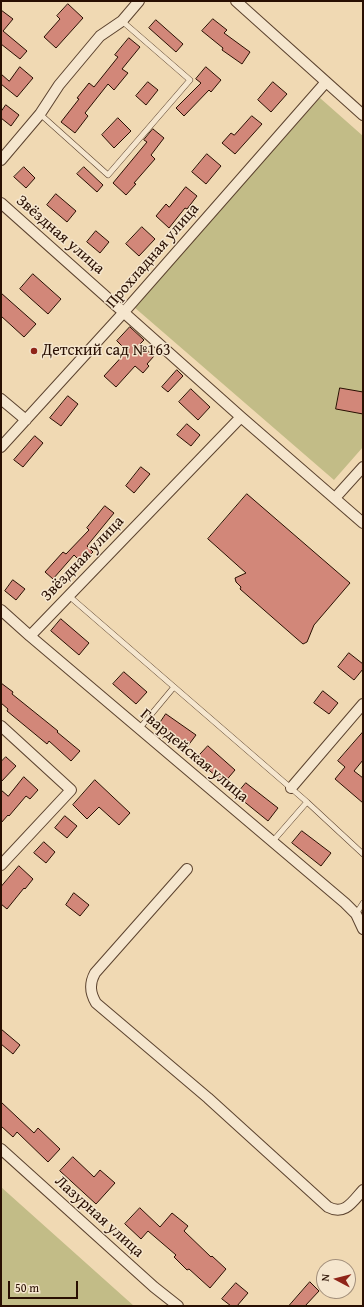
<!DOCTYPE html>
<html>
<head>
<meta charset="utf-8">
<style>
  body { margin:0 }
  #map { position:relative; width:364px; height:1307px; overflow:hidden; background:#f0d9b3; font-family:"Gentium Book Plus",serif }
  canvas { display:block }
  .frame { position:absolute; inset:0; border:2px solid #290f02; pointer-events:none }
  .north { position:absolute; left:316px; top:1259px; width:40px; height:40px; box-sizing:border-box; background:#f5e6ce; border:1px solid #a3907c; border-radius:50%; rotate:277deg; font-size:11px; font-weight:700; line-height:16px; text-align:center; color:#290f02 }
  .north::after { content:''; display:block; margin:auto; width:14px; height:18px; background:#8f2418; clip-path:polygon(50% 0,100% 100%,50% 72%,0 100%) }
  .scale { position:absolute; left:8px; top:1281px; width:70px; height:18px; box-sizing:border-box; border:2px solid #290f02; border-top:0; padding-left:5px; font-size:12px; line-height:14px; white-space:nowrap; color:#290f02; -webkit-text-stroke:3px #f5e6ce; paint-order:stroke }
</style>
</head>
<body>
<div id="map">
<canvas width="364" height="1307"></canvas>
<div class="frame"></div>
<div class="north">N</div>
<div class="scale">50 m</div>
</div>
<script>
const c = document.querySelector('canvas').getContext('2d');
c.lineJoin = 'round';
function paint(path, color) { c.fillStyle = color; c.fill(path, 'evenodd'); }
function trace(path, color, width, dash) { c.strokeStyle = color; c.lineWidth = width; c.lineCap = dash ? 'butt' : 'round'; c.setLineDash(dash || []); c.stroke(path); }
function label(font, color, halo, rows, align = 'center') {
  c.font = font + ' "Gentium Book Plus",serif'; c.lineWidth = 3; c.setLineDash([]); c.textBaseline = 'middle'; c.strokeStyle = halo; c.fillStyle = color; for (const [text, x, y, turn = 0] of rows) {
    c.save(); c.translate(x, y); c.rotate((+turn || 0) * Math.PI / 180); c.textAlign = isNaN(turn) ? turn : align; if (halo) c.strokeText(text, 0, 0); c.fillText(text, 0, 0); c.restore();
  }
}
paint(new Path2D(`
  M 320,98 L 363,136 L 363,447 L 334,480 L 134,307 Z
  M 1,1187 L 134,1306 L 1,1306 Z`), '#c2bc87');
const building = new Path2D(`
  M 68,4 L 83,18 L 56,48 L 44,37 L 60,19 L 57,16 Z
  M 1,10 L 13,19 L 3,31 L 27,51 L 20,59 L 1,44 Z
  M 213,19 L 227,30 L 224,33 L 250,52 L 242,64 L 222,50 L 223,48 L 202,31 Z
  M 156,20 L 183,44 L 176,52 L 149,28 Z
  M 129,38 L 140,47 L 122,69 L 128,73 L 114,90 L 108,84 L 85,113 L 88,116 L 75,133 L 61,122 L 79,99 L 77,98 L 89,83 L 94,87 L 118,57 L 115,55 Z
  M 20,67 L 33,78 L 17,97 L 1,84 L 1,74 L 9,81 Z
  M 206,67 L 221,80 L 211,92 L 209,90 L 184,116 L 176,108 L 201,83 L 196,79 Z
  M 148,82 L 158,90 L 146,105 L 136,96 Z
  M 273,82 L 287,94 L 271,112 L 258,100 Z
  M 6,105 L 19,115 L 11,126 L 1,118 L 1,112 Z
  M 252,116 L 262,124 L 235,154 L 222,143 L 231,133 L 234,135 Z
  M 118,118 L 131,131 L 114,148 L 102,135 Z
  M 153,129 L 164,138 L 151,155 L 155,159 L 134,183 L 136,184 L 126,195 L 113,183 L 147,142 L 144,140 Z
  M 207,154 L 221,166 L 206,184 L 192,172 Z
  M 24,167 L 35,178 L 26,188 L 14,177 Z
  M 84,167 L 103,185 L 97,192 L 77,174 Z
  M 186,187 L 197,196 L 187,209 L 185,208 L 169,228 L 156,216 L 166,204 L 169,207 Z
  M 56,194 L 76,211 L 67,222 L 47,205 Z
  M 142,227 L 155,239 L 139,256 L 126,244 Z
  M 96,231 L 109,242 L 100,253 L 87,242 Z
  M 33,274 L 61,299 L 48,314 L 20,289 Z
  M 1,293 L 36,324 L 24,337 L 1,316 Z
  M 130,327 L 144,340 L 140,344 L 154,356 L 147,364 L 149,366 L 143,373 L 135,366 L 116,387 L 104,376 L 127,351 L 117,341 Z
  M 177,370 L 183,376 L 168,392 L 162,387 Z
  M 340,388 L 363,392 L 363,414 L 336,409 Z
  M 191,389 L 210,407 L 198,420 L 179,402 Z
  M 68,396 L 78,404 L 61,426 L 50,418 Z
  M 187,424 L 200,435 L 191,446 L 177,435 Z
  M 35,436 L 43,443 L 23,467 L 14,460 Z
  M 141,467 L 150,474 L 134,493 L 126,486 Z
  M 247,494 L 350,583 L 314,625 L 307,642 L 303,644 L 296,638 L 240,589 L 241,587 L 236,582 L 235,578 L 246,573 L 208,539 Z
  M 105,506 L 114,513 L 87,546 L 93,552 L 82,563 L 74,555 L 53,579 L 45,572 L 63,552 L 66,554 L 89,530 L 87,528 Z
  M 13,580 L 25,589 L 16,600 L 5,591 Z
  M 61,619 L 89,643 L 79,655 L 51,631 Z
  M 349,653 L 363,664 L 363,669 L 354,680 L 338,667 Z
  M 124,672 L 147,692 L 136,704 L 113,684 Z
  M 1,683 L 13,692 L 12,694 L 58,731 L 57,732 L 80,751 L 71,761 L 49,741 L 47,744 L 7,711 L 8,709 L 1,703 Z
  M 323,691 L 338,703 L 329,714 L 314,703 Z
  M 166,714 L 196,735 L 187,747 L 158,726 Z
  M 363,732 L 363,760 L 354,771 L 363,778 L 363,803 L 335,779 L 345,767 L 338,761 Z
  M 208,746 L 235,770 L 224,783 L 196,759 Z
  M 6,757 L 16,766 L 1,782 L 1,762 Z
  M 24,777 L 38,790 L 30,799 L 26,796 L 9,816 L 8,815 L 1,823 L 1,790 L 8,796 Z
  M 95,780 L 130,813 L 119,825 L 99,807 L 87,819 L 73,805 Z
  M 246,783 L 278,808 L 268,821 L 236,795 Z
  M 65,816 L 77,826 L 67,838 L 55,828 Z
  M 302,831 L 331,853 L 321,866 L 292,843 Z
  M 44,842 L 55,852 L 46,863 L 34,853 Z
  M 19,866 L 33,879 L 25,889 L 24,888 L 7,909 L 1,904 L 1,887 Z
  M 74,893 L 89,905 L 80,916 L 66,905 Z
  M 1,1029 L 20,1045 L 13,1054 L 1,1044 Z
  M 1,1102 L 34,1133 L 38,1128 L 60,1149 L 48,1162 L 17,1132 L 13,1137 L 1,1126 Z
  M 73,1157 L 94,1177 L 100,1170 L 115,1183 L 96,1204 L 60,1171 Z
  M 140,1208 L 160,1227 L 172,1213 L 188,1226 L 184,1231 L 211,1257 L 212,1256 L 226,1269 L 210,1288 L 189,1269 L 187,1270 L 174,1257 L 176,1255 L 148,1231 L 141,1239 L 125,1224 Z
  M 310,1282 L 319,1291 L 305,1306 L 289,1306 Z
  M 236,1283 L 248,1293 L 237,1306 L 231,1306 L 222,1299 Z`);
paint(building, '#d28779');
trace(building, '#290f02', 1);
const lane = new Path2D(`
  M 40,114 L 108,175 L 190,80 L 122,21
  M 69,596 L 307,802 L 363,854
  M 139,729 L 174,687
  M 273,841 L 307,802
  M 356,914 L 363,903`);
const street = new Path2D(`
  M 236,1 L 363,115
  M 1,160 L 40,114 L 59,85 L 100,36 L 122,21 L 139,1
  M 1,203 L 241,417 L 363,523
  M 1,399 L 26,420
  M 1,447 L 124,312 L 326,82
  M 335,498 L 363,467
  M 1,610 L 30,636 L 345,903 L 356,914 L 363,929
  M 30,636 L 241,417
  M 1,726 L 71,790 L 1,865
  M 291,788 L 363,704
  M 187,869 L 95,973 C 89,984 90,993 96,1003 L 208,1098 L 328,1207 C 345,1216 353,1201 363,1190
  M 1,1149 L 154,1287 L 178,1306`);
trace(lane, '#5b422e', 6);
trace(street, '#5b422e', 12);
trace(lane, '#f5e6ce', 5);
trace(street, '#f5e6ce', 10);
for (const [x, y, r, color] of [
  [34,351,4,"#8f2418"]
]) { const dot = new Path2D(); dot.arc(x, y, r, 0, 2 * Math.PI); c.fillStyle = color; c.fill(dot); trace(dot, '#f5e6ce', 1.5); }
label('16px', '#290f02', '#f5e6ce', [
  ["Звёздная улица",60,235,41],
  ["Прохладная улица",153,256,-49],
  ["Звёздная улица",83,559,-46],
  ["Гвардейская улица",194,756,40],
  ["Лазурная улица",99,1217,42]
]);
label('16px', '#290f02', '#f5e6ce', [
  ["Детский cад №163",42,351]
], 'left');
</script>
</body>
</html>
